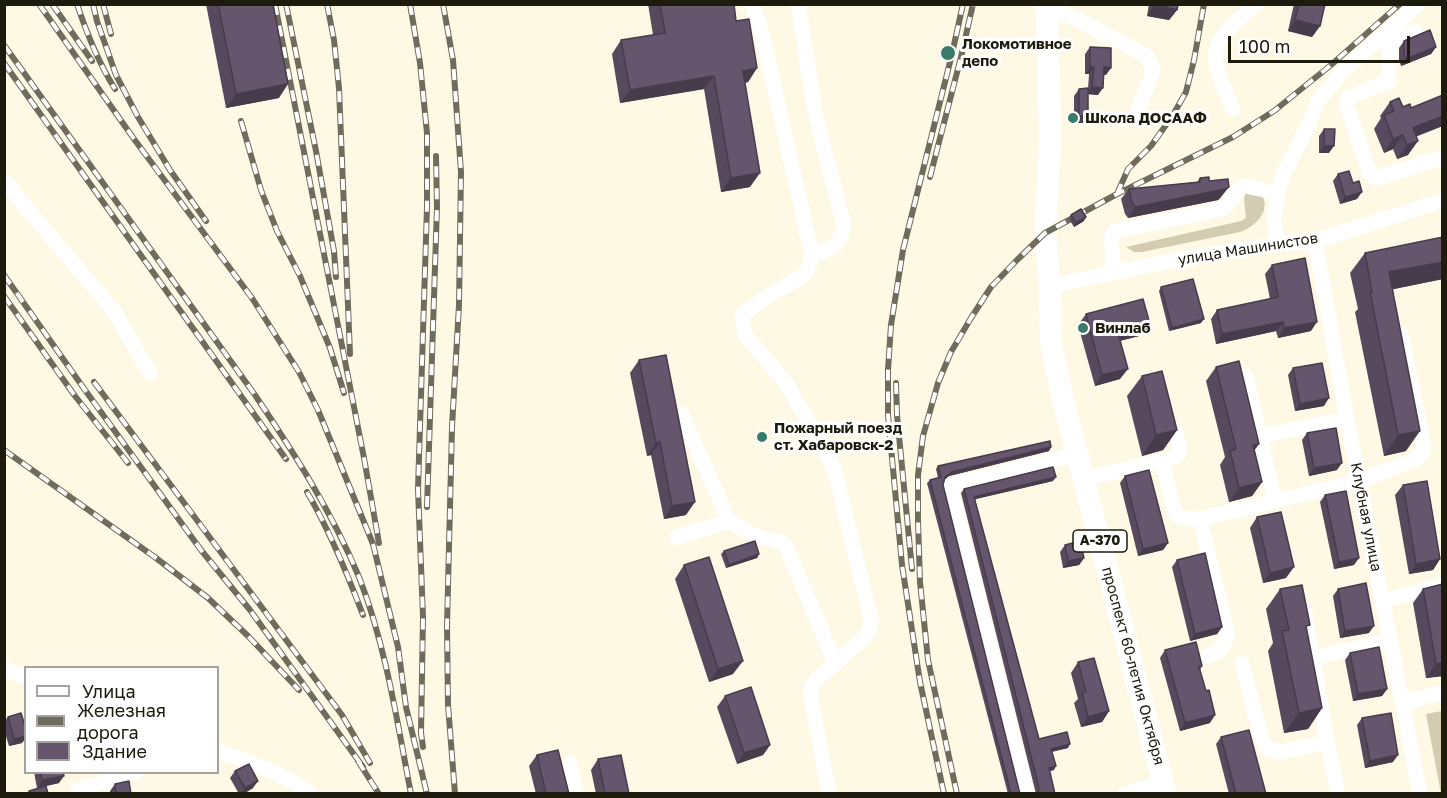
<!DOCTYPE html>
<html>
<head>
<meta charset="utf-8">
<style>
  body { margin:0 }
  #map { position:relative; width:1447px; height:798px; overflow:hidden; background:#fef9e5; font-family:"Golos Text",sans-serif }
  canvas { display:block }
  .frame { position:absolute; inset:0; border:6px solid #1d1a0e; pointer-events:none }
  .legend { position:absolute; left:24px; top:666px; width:195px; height:108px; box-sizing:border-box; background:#fff; border:2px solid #a5a39f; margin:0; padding:8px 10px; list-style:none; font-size:18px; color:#1d1a0e }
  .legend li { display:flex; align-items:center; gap:12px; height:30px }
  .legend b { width:30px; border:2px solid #a5a39f }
  .scale { position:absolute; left:1228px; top:36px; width:182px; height:27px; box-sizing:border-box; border:3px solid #1d1a0e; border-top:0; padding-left:8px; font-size:18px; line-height:21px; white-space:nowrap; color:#1d1a0e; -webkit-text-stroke:4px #fff; paint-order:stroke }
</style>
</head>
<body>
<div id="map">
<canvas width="1447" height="798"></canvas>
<div class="frame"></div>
<ul class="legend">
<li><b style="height:8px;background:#fff"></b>Улица</li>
<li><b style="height:8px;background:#706c5d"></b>Железная дорога</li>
<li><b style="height:16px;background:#65556d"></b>Здание</li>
</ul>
<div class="scale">100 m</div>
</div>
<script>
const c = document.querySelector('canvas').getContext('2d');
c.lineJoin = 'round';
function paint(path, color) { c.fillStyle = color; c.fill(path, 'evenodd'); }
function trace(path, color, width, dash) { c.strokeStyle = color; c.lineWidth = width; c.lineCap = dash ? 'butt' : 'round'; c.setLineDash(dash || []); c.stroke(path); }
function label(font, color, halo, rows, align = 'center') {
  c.font = font + ' "Golos Text",sans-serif'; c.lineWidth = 6; c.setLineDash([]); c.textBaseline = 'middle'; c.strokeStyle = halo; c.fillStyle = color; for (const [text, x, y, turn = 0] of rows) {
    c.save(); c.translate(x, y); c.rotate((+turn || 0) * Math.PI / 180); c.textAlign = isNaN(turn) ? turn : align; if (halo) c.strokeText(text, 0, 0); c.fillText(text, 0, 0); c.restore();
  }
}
paint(new Path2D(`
  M 1248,192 L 1263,197 C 1270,213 1254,227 1240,232 L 1142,252 L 1134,252 L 1126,247 L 1241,221 L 1246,218 L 1244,199 L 1245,194 Z
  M 1442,711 L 1442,793 L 1441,794 L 1426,714 Z`), '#d4ccb1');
trace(new Path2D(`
  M 752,4 L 762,33 L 812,255 C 810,261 809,268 805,273 C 801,278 794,281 789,284 C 772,294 755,302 742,317 L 745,335 L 786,383 L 821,443 L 835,471 L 871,620 L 871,626 L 865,637 L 817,679 L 813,684 L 810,692 L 829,794
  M 798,4 L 815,112 L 844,226 C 838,249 833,248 812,255
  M 1047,13 L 1062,13 L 1077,19 L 1147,56 L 1152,67 L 1152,75 L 1136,114
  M 1416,31 L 1393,40 L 1389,45 L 1389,81 L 1348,98 L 1346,104 L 1369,171 L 1374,177 L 1378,178 L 1436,159 L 1440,159 L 1442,162
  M 1233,109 C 1228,95 1219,79 1216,64 C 1210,38 1239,20 1257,4
  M 4,181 L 114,311 L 150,373
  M 1315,241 L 1347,419 L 1420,794
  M 1278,244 L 1274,220 L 1278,193 L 1283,175 L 1309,124 L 1318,101 L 1341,73 L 1418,4
  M 1114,273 L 1111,238 L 1115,231 L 1222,209 C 1235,202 1233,189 1245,186 L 1278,193
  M 1050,286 L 1169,261 L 1278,244 L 1315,241 L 1442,201
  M 1246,376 L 1275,502
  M 682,414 L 729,521 L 754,535 L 763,538 L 778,541 L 784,544 L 788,551 L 835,662
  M 1260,436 L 1347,419
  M 1162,461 L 1178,455 L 1180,449 L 1175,431
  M 1084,479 L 1162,461 L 1175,514 L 1183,518 L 1200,519
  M 677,537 L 729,521
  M 1383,601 L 1442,585
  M 1304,609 L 1313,658 L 1390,640
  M 1208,656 L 1220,650 L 1228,636 L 1200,519 L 1359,481 L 1417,459 L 1422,454 L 1424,445 L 1401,333
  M 1313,658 L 1324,725 L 1338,794
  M 1242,663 L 1261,737 L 1267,748 L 1281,752 L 1327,742
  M 4,669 L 26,677
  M 1403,703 L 1442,692
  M 218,751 C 249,763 284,773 311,794
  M 570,763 L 576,794
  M 78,790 L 137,772
  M 1027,794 L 950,487 L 952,485 L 1077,454
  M 1126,794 L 1163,782`), '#fff', 15);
trace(new Path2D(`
  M 1047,4 L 1050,141 L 1045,233 L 1050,286 L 1051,343 L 1063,400 L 1166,794`), '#fff', 22);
const rail = new Path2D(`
  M 39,4 L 134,139 L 252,298 L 299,372 L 318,410 L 373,544 L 398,647 L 406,707 L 427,794
  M 52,4 L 92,61
  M 77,4 C 87,34 98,62 115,89
  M 93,4 L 97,21 L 116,75 L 138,117 L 170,170 L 206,221
  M 103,4 L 111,34
  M 275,4 L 364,458 L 379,543
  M 286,4 L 316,151 L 334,251 L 336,277
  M 327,4 L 334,40 L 339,88 L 350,354
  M 410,4 L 420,63 L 427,133 L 427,207 L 418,489 L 423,617 L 421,733 L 423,747
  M 443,4 L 453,60 L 461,172 L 459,305 L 452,427 L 447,626 L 448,705 L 455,794
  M 4,45 L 255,395 C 294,453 332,512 359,577 C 386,646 397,721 411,794
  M 4,63 L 286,459
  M 241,121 L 261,190 L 277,231 L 300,276 L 330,348 L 344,393
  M 930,177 L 961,57 L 973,4
  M 1117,194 L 1128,169 L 1151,146 L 1173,115 L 1186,92 L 1194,60 L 1204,4
  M 4,275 L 85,390 L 201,550 L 250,610 L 363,767
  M 4,296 L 75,396 L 128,463
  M 94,382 L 342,715 L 370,763
  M 896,383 L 897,415 L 912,569
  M 4,450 L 156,558 L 208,598 L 248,636 L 299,690
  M 307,492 C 330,531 347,573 363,615
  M 427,507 L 437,207 L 436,156
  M 358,761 L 379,794
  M 944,794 L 920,682 L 902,565 L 888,415 L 888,370 L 891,325 L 903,250 L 952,54 L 963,4
  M 957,794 L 928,660 L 920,582 L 918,521 L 918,475 L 923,436 L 938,383 L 951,352 L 971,318 L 991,287 L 1017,260 L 1045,233 L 1117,194 L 1233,137 L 1274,111 L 1331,65 L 1400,4`);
trace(rail, '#706c5d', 6);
trace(rail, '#fff', 4, [11]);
paint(new Path2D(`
  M 206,4 L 273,4 L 279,98 L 226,108 Z
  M 648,4 L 734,4 L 736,21 L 757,68 L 748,82 L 745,83 L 750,187 L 721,192 L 704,89 L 620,103 L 612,54 L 621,40 L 653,35 Z
  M 1149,4 L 1178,4 L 1177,10 L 1169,20 L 1147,16 Z
  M 1294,4 L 1325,4 L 1320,26 L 1312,37 L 1288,31 Z
  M 1404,41 L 1436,47 L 1431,54 L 1401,66 L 1399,60 L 1399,48 Z
  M 1090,47 L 1106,75 L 1104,75 L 1098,95 L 1088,94 L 1083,123 L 1074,123 L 1074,96 L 1079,89 L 1088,89 L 1089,74 L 1085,74 L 1085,54 Z
  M 1390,102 L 1416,137 L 1408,155 L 1397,159 L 1393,149 L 1384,153 L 1374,129 L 1381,118 L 1380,116 Z
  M 1324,129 L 1329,153 L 1319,153 L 1319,136 Z
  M 1338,174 L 1357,199 L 1340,204 L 1333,181 Z
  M 1200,178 L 1209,181 L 1221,197 L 1218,200 L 1128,218 L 1125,214 L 1121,199 L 1129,189 L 1197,182 Z
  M 1071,215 L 1084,221 L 1074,227 L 1069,219 Z
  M 1365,253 L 1443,279 L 1393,289 L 1406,451 L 1384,456 L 1355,312 L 1358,309 L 1350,273 Z
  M 1272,265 L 1311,331 L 1278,338 L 1276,331 L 1216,344 L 1211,319 L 1217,310 L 1270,299 L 1265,274 Z
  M 1161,287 L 1201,323 L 1169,331 L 1159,291 Z
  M 1086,314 L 1150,324 L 1143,335 L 1120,341 L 1120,379 L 1095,386 L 1078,325 Z
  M 639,360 L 686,515 L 664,519 L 651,455 L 647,456 L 630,373 Z
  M 1216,367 L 1259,444 L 1254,450 L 1262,482 L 1252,496 L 1229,502 L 1220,465 L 1225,457 L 1206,381 Z
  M 1293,368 L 1324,406 L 1295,411 L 1288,375 Z
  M 1142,376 L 1177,430 L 1163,450 L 1142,456 L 1127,396 Z
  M 1307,433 L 1337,470 L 1309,476 L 1302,440 Z
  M 1051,447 L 1049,451 L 949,476 L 945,479 L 943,485 L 1020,794 L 1008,794 L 927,483 L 930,480 L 938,478 L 936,469 L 938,466 Z
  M 1125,476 L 1168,543 L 1163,550 L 1138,556 L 1120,483 Z
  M 1053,481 L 975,499 L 1039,739 L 1068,748 L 1052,752 L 1054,770 L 1049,771 L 1055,794 L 1036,794 L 961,493 L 964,489 Z
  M 1403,485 L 1440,559 L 1433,570 L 1409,574 L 1395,495 Z
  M 1325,495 L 1354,565 L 1334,569 L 1320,502 Z
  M 1257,517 L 1286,578 L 1263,583 L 1250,528 Z
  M 1065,545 L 1084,558 L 1079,565 L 1063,568 L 1060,552 Z
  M 724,551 L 759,554 L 757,558 L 726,568 L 721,554 Z
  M 1177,560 L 1222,627 L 1217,634 L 1190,641 L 1172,567 Z
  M 684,565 L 733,674 L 709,682 L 675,579 Z
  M 1443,584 L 1443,676 L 1426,678 L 1413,603 L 1423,589 Z
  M 1280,589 L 1306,631 L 1322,708 L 1308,729 L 1284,733 L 1268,651 L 1273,643 L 1266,609 Z
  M 1338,589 L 1369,633 L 1340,638 L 1333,596 Z
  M 1165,650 L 1202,666 L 1200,670 L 1210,723 L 1180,731 L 1160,658 Z
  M 1350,653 L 1387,689 L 1382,696 L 1353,701 L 1345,660 Z
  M 1078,662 L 1109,711 L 1102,722 L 1081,727 L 1074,703 L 1078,699 L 1071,673 Z
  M 725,696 L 770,745 L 763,755 L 737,764 L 717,707 Z
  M 8,717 L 22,743 L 9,746 L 4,730 L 4,722 Z
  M 1362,718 L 1393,762 L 1365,768 L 1357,725 Z
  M 1221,737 L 1266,794 L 1229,794 L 1216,744 Z
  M 537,755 L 569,794 L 536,794 L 529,766 Z
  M 598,759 L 629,794 L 596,794 L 591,770 Z
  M 235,771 L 253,788 L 243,794 L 239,794 L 230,778 Z
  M 34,772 L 63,772 L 59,783 L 46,786 L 48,794 L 27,794 L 29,791 L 44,786 L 37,788 Z
  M 115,784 L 131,794 L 110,794 L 110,791 Z`), '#57495e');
paint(new Path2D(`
  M 1154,5 L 1177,10 L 1169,20 L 1147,16 Z
  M 1295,20 L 1320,26 L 1312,37 L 1288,31 Z
  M 1436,47 L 1431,54 L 1401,66 L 1406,59 Z
  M 1090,67 L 1094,67 L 1089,74 L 1085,74 Z
  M 1104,67 L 1111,68 L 1106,75 L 1099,74 Z
  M 757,68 L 748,82 L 733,85 L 743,71 Z
  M 714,76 L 704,89 L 620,103 L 630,90 Z
  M 288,84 L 279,98 L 226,108 L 236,94 Z
  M 1092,87 L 1103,88 L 1098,95 L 1087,94 Z
  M 1079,116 L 1088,116 L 1083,123 L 1074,123 Z
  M 1443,116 L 1443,126 L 1405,141 L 1413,128 Z
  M 1403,135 L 1393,149 L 1384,153 L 1393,139 Z
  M 1418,141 L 1408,155 L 1397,159 L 1407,145 Z
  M 1324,146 L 1334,146 L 1329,153 L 1319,153 Z
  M 760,173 L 750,187 L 721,192 L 731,178 Z
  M 1229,187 L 1221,197 L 1218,200 L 1128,218 L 1135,207 Z
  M 1362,192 L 1357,199 L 1340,204 L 1345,197 Z
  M 1086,217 L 1084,221 L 1074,227 L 1076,223 Z
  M 1443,262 L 1443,279 L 1375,293 L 1389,272 Z
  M 1204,319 L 1201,323 L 1169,331 L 1172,328 Z
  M 1283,322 L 1276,331 L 1216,344 L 1222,334 Z
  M 1317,322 L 1311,331 L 1278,338 L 1284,328 Z
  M 1150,324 L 1143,335 L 1111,343 L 1118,333 Z
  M 1128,369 L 1120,379 L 1095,386 L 1102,375 Z
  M 1329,398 L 1324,406 L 1295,411 L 1300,404 Z
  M 1177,430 L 1163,450 L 1142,456 L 1156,435 Z
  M 1420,431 L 1406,451 L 1384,456 L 1398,435 Z
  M 660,442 L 651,455 L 647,456 L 656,443 Z
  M 1259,444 L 1249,458 L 1253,445 Z
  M 1051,447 L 1049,451 L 949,476 L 943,481 L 945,477 L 952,472 Z
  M 1342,463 L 1337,470 L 1309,476 L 1314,468 Z
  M 1056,477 L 1053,481 L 972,500 L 974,497 Z
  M 1262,482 L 1252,496 L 1229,502 L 1239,488 Z
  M 695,502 L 686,515 L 664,519 L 672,506 Z
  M 1168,543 L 1163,550 L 1138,556 L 1143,549 Z
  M 759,554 L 757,558 L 726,568 L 729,565 Z
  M 1084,558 L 1079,565 L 1063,568 L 1068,561 Z
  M 1359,558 L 1354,565 L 1334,569 L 1339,562 Z
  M 1440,559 L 1433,570 L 1409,574 L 1416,564 Z
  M 1294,567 L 1286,578 L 1263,583 L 1270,573 Z
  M 1374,626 L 1369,633 L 1340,638 L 1345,631 Z
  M 1222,627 L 1217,634 L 1190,641 L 1195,634 Z
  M 743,661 L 733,674 L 709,682 L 718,669 Z
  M 1443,663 L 1443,676 L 1426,678 L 1436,664 Z
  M 1387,689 L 1382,696 L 1353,701 L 1358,694 Z
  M 1322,708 L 1308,729 L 1284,733 L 1299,713 Z
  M 1109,711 L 1102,722 L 1081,727 L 1088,717 Z
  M 1215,715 L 1210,723 L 1180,731 L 1185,723 Z
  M 26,736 L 26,738 L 22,743 L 9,746 L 14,739 Z
  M 1070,744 L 1068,748 L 1049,752 L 1051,749 Z
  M 770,745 L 763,755 L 737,764 L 744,753 Z
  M 1398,755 L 1393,762 L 1365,768 L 1370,761 Z
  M 1056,766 L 1054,770 L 1046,772 L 1049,768 Z
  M 64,776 L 59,783 L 37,788 L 42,780 Z
  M 258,781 L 253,788 L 243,794 L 241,794 L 245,788 Z`), '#473c4c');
const building = new Path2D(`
  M 218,4 L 273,4 L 288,84 L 236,94 Z
  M 660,4 L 734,4 L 736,21 L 749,19 L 757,68 L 743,71 L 760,173 L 731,178 L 714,76 L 630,90 L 621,40 L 665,33 Z
  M 1154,4 L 1178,4 L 1177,10 Z
  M 1299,4 L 1325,4 L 1320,26 L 1295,20 Z
  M 1430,30 L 1436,47 L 1406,59 L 1404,53 L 1404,41 Z
  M 1090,47 L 1111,48 L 1111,68 L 1104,67 L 1103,88 L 1092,87 L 1094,67 L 1090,67 Z
  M 1088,88 L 1088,116 L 1079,116 L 1079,89 Z
  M 1443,95 L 1443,116 L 1413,128 L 1418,141 L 1407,145 L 1403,135 L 1393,139 L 1384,115 L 1394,111 L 1390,102 L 1399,98 L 1403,107 L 1410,104 L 1411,108 Z
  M 1324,129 L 1335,129 L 1334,146 L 1324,146 Z
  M 1349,171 L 1353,183 L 1359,181 L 1362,192 L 1345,197 L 1338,174 Z
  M 1209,177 L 1209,181 L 1228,179 L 1229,187 L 1226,189 L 1135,207 L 1132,203 L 1129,189 L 1200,182 L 1200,178 Z
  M 1081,209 L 1086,217 L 1076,223 L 1071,215 Z
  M 1443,237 L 1443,262 L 1389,272 L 1420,431 L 1398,435 L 1370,292 L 1372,292 L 1365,253 Z
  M 1305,258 L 1317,322 L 1284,328 L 1283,322 L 1222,334 L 1217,310 L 1278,297 L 1272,265 Z
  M 1193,279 L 1204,319 L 1172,328 L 1161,287 Z
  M 1143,299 L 1150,324 L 1118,333 L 1128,369 L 1102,375 L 1086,314 Z
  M 666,355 L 695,502 L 672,506 L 660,442 L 656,443 L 639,360 Z
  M 1239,361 L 1259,444 L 1253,445 L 1262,482 L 1239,488 L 1230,451 L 1236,449 L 1216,367 Z
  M 1322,363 L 1329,398 L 1300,404 L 1293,368 Z
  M 1162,371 L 1177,430 L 1156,435 L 1142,376 Z
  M 1336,428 L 1342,463 L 1314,468 L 1307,433 Z
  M 1050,441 L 1051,447 L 952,472 L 945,477 L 943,485 L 1020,794 L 1011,794 L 930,480 L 941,477 L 938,466 Z
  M 1053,467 L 1056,477 L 974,497 L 1039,739 L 1067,732 L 1070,744 L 1051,749 L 1056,766 L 1049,768 L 1055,794 L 1038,794 L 1039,788 L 964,489 Z
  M 1149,470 L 1168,543 L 1143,549 L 1125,476 Z
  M 1427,481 L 1440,559 L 1416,564 L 1403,485 Z
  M 1346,491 L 1359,558 L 1339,562 L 1325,495 Z
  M 1281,512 L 1294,567 L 1270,573 L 1257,517 Z
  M 755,541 L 759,554 L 729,565 L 724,551 Z
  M 1080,541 L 1084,558 L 1068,561 L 1065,545 Z
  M 1205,553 L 1222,627 L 1195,634 L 1177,560 Z
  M 709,557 L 743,661 L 718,669 L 684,565 Z
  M 1366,583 L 1374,626 L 1345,631 L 1338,589 Z
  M 1443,584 L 1443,663 L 1436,664 L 1423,589 Z
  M 1302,585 L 1310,625 L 1306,626 L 1322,708 L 1299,713 L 1282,631 L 1289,630 L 1280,589 Z
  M 1196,642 L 1202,666 L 1199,667 L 1206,691 L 1209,690 L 1215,715 L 1185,723 L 1165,650 Z
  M 1379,647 L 1387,689 L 1358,694 L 1350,653 Z
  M 1094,658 L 1109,711 L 1088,717 L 1082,693 L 1086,692 L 1078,662 Z
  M 751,687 L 770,745 L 744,753 L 725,696 Z
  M 21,713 L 26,729 L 26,736 L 14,739 L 8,717 Z
  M 1391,713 L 1398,755 L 1370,761 L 1362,718 Z
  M 1249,730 L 1266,794 L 1236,794 L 1221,737 Z
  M 558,750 L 569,794 L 546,794 L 537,755 Z
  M 621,755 L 629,794 L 605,794 L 598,759 Z
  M 249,764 L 258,781 L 245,788 L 235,771 Z
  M 40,772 L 63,772 L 64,776 L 42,780 Z
  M 129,781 L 131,794 L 116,794 L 115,784 Z
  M 46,786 L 48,794 L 29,794 L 29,791 Z`);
paint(building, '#65556d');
trace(building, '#473c4c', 1.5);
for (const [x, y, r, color] of [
  [948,53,8,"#397a69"],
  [1073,118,6,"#397a69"],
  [1083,328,6,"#397a69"],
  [762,437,6,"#397a69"]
]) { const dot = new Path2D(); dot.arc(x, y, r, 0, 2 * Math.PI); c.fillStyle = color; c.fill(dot); trace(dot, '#fff', 2); }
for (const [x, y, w] of [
  [1100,541,54]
]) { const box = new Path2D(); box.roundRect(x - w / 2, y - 11, w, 22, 4.5); c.fillStyle = '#fff'; c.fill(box); trace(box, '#1d1a0e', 1.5); }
label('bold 14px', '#1d1a0e', null, [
  ["А-370",1100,541]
]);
label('bold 15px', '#1d1a0e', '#fff', [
  ["Локомотивное",962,44],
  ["депо",962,61],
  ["Школа ДОСААФ",1085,118],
  ["Винлаб",1095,328],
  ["Пожарный поезд",774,428],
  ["ст. Хабаровск-2",774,445]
], 'left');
label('15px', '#1d1a0e', '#fff', [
  ["улица Машинистов",1248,249,-9],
  ["Клубная улица",1366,517,79],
  ["проспект 60-летия Октября",1133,666,75]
]);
</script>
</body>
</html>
